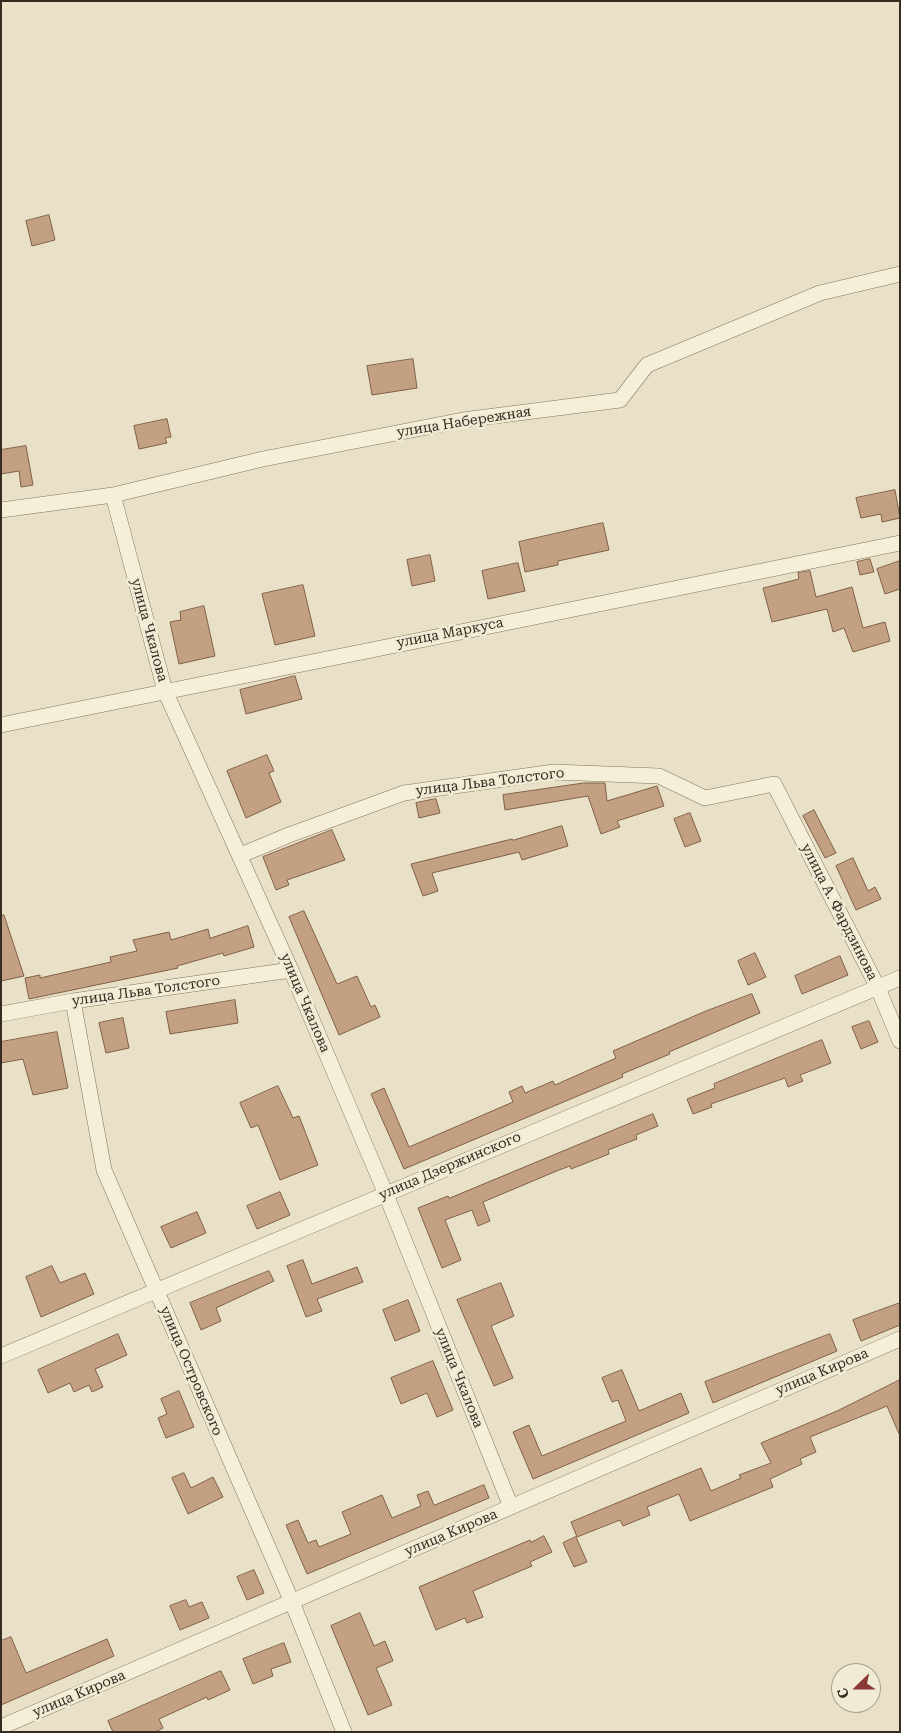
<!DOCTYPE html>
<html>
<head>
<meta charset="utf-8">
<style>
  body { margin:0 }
  #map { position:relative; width:901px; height:1733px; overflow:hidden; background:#e9e1c7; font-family:"Roboto Serif",serif }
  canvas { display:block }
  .frame { position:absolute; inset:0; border:2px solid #352b20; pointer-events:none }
  .north { position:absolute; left:831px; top:1663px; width:50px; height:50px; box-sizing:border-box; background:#f1ebd6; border:1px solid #a69e8d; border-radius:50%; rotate:248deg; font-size:14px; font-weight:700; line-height:20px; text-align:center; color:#352b20 }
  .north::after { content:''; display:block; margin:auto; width:18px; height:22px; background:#8b3935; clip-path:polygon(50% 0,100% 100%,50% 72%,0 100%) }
</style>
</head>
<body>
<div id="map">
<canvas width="901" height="1733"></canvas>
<div class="frame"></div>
<div class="north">С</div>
</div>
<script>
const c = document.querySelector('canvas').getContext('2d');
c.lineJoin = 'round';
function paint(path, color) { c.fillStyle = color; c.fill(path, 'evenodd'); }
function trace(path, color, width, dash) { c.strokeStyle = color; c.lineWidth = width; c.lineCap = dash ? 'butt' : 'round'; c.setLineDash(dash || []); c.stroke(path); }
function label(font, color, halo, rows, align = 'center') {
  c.font = font + ' "Roboto Serif",serif'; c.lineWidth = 5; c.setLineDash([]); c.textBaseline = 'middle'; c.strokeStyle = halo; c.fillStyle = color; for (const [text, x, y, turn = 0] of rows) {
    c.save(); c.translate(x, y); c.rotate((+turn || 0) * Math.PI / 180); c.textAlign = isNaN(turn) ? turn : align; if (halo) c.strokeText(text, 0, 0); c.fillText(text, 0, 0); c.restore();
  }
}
const building = new Path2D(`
  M 49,215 L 55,240 L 32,246 L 26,221 Z
  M 413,359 L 417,388 L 372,395 L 367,366 Z
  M 167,419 L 171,437 L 165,438 L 167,443 L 139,449 L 134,426 Z
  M 26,446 L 33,485 L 21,487 L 19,471 L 1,474 L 1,450 Z
  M 895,490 L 900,518 L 882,522 L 881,514 L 861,518 L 856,498 Z
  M 603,523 L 609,550 L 558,561 L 558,565 L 525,572 L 519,542 Z
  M 430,555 L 435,581 L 412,586 L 407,560 Z
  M 870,559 L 874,572 L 860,575 L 857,562 Z
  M 900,561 L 900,589 L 885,594 L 877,569 Z
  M 518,563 L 525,591 L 488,599 L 482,571 Z
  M 810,571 L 816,597 L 852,587 L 863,628 L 885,622 L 890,641 L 853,652 L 844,628 L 833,632 L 827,609 L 772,622 L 763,588 L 799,579 L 798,573 Z
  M 303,585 L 315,636 L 275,645 L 262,594 Z
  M 204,606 L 215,656 L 179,664 L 170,622 L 181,620 L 180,612 Z
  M 295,676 L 302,699 L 246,714 L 240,690 Z
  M 267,755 L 274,771 L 269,773 L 281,802 L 246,818 L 227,771 Z
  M 584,783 L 605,783 L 607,801 L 657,786 L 664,806 L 617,821 L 620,827 L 601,834 L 588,796 L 505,810 L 503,795 Z
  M 436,799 L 440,813 L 419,818 L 416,803 Z
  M 814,810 L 836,853 L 825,858 L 803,816 Z
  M 690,813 L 701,841 L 685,847 L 674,819 Z
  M 562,826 L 568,846 L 522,860 L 519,852 L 432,873 L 438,891 L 423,896 L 411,864 L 512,839 L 513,840 Z
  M 332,830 L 345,860 L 287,880 L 289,885 L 276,890 L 263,857 Z
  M 853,858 L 868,891 L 875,887 L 881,899 L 856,910 L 836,866 Z
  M 304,911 L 337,984 L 357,976 L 371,1007 L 375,1005 L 380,1017 L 339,1035 L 289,917 Z
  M 4,915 L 24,976 L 1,981 L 1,916 Z
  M 248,926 L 254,947 L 224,956 L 223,953 L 177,966 L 178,968 L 29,999 L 25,978 L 40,975 L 40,978 L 111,962 L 110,957 L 137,951 L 133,940 L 169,932 L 171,940 L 208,929 L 210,938 Z
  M 755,953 L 766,977 L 748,985 L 738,961 Z
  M 840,956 L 848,975 L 802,994 L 795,976 Z
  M 752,994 L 760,1013 L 669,1052 L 670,1054 L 622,1074 L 623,1077 L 404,1169 L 371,1094 L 384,1088 L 409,1147 L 513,1102 L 509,1092 L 522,1086 L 525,1093 L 553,1081 L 555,1085 L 616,1058 L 613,1051 L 706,1011 Z
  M 235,1000 L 238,1023 L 170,1034 L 166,1012 Z
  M 123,1018 L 129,1048 L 106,1053 L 99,1023 Z
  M 869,1021 L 878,1042 L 861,1049 L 852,1027 Z
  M 57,1032 L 68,1088 L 33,1095 L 23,1059 L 1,1063 L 1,1042 Z
  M 822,1040 L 831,1063 L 800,1075 L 803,1081 L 788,1087 L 785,1078 L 711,1104 L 712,1107 L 693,1114 L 687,1099 L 715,1088 L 714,1084 Z
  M 278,1086 L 293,1118 L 299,1116 L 318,1165 L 280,1180 L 258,1125 L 251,1128 L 240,1103 Z
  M 653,1114 L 658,1126 L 636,1135 L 637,1139 L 608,1150 L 609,1154 L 571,1169 L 570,1166 L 559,1170 L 483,1202 L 490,1221 L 478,1226 L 472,1210 L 445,1220 L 461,1260 L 442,1268 L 418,1208 L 448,1196 L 449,1198 Z
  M 280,1192 L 290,1215 L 257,1229 L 247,1206 Z
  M 197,1212 L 206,1233 L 171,1248 L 161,1227 Z
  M 303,1260 L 312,1284 L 357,1267 L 363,1282 L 317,1299 L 322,1311 L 306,1317 L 287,1266 Z
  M 52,1266 L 60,1283 L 85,1273 L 94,1294 L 41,1317 L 26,1277 Z
  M 269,1271 L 274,1281 L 216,1308 L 221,1321 L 201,1330 L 190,1303 Z
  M 501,1283 L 514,1316 L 491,1326 L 513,1378 L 494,1386 L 457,1300 Z
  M 408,1300 L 420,1331 L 395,1341 L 383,1310 Z
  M 900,1303 L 900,1325 L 861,1341 L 853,1320 Z
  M 118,1334 L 127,1355 L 95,1369 L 103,1387 L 92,1392 L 89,1385 L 74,1392 L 70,1383 L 48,1393 L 38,1370 Z
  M 830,1334 L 837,1351 L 713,1403 L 705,1382 Z
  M 433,1361 L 453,1410 L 437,1417 L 427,1393 L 401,1404 L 391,1378 Z
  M 622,1370 L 639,1411 L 681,1393 L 689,1413 L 533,1479 L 513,1432 L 529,1425 L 542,1456 L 626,1421 L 618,1400 L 612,1402 L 602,1378 Z
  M 900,1380 L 900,1436 L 887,1406 L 810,1437 L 816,1452 L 800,1459 L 802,1464 L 770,1479 L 773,1487 L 690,1521 L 679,1494 L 647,1507 L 650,1515 L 623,1526 L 620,1520 L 577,1537 L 571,1522 L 701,1468 L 711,1491 L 741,1478 L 739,1475 L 771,1463 L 761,1443 L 837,1411 Z
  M 179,1391 L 194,1427 L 166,1438 L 158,1418 L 167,1414 L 161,1399 Z
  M 184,1473 L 191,1488 L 213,1477 L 223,1497 L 188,1514 L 172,1478 Z
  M 484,1485 L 489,1498 L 307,1574 L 286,1525 L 298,1520 L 308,1543 L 316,1540 L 319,1547 L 351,1534 L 342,1512 L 382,1495 L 392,1518 L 421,1506 L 417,1495 L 428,1491 L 434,1505 Z
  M 544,1536 L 552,1552 L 530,1562 L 532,1566 L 473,1591 L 483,1617 L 467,1623 L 465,1618 L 436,1630 L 419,1587 L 530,1540 L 531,1542 Z
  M 576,1537 L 587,1562 L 574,1567 L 563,1543 Z
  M 254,1570 L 264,1593 L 247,1600 L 237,1577 Z
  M 186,1600 L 189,1607 L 202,1602 L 209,1618 L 180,1630 L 170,1606 Z
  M 360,1613 L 374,1646 L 385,1641 L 393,1661 L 376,1668 L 392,1705 L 368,1715 L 331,1626 Z
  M 11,1637 L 26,1673 L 107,1639 L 114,1656 L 1,1705 L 1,1641 Z
  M 284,1643 L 291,1662 L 271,1669 L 273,1676 L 253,1684 L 243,1659 Z
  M 221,1671 L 230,1690 L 208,1700 L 207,1697 L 159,1719 L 163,1728 L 155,1732 L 113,1732 L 108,1721 Z`);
paint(building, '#c3a081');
trace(building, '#7f6047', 1);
const minor = new Path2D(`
  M 113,495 L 165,691 L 291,970 L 385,1192 L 511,1507
  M 1,510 L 113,495 L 263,459 L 463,420 L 620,400 L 647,365 L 820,293 L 900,274
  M 1,725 L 900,543
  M 241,855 L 289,835 L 404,793 L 554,772 L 659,776 L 705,798 L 774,784 L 878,988 L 900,1041
  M 73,1001 L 104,1170 L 292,1602 L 344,1732
  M 1,1014 L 73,1001 L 291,970
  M 1,1356 L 900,978
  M 1,1727 L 900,1339`);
trace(minor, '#83735e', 16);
trace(minor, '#f5eed9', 15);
label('14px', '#352b20', '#f1ebd6', [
  ["улица Набережная",464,422,-9],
  ["улица Чкалова",149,630,75],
  ["улица Маркуса",450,633,-11],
  ["улица Льва Толстого",490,782,-7],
  ["улица А. Фардзинова",839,912,63],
  ["улица Льва Толстого",146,991,-8],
  ["улица Чкалова",305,1003,67],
  ["улица Дзержинского",450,1166,-23],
  ["улица Островского",191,1371,67],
  ["улица Кирова",822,1372,-23],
  ["улица Чкалова",459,1378,68],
  ["улица Кирова",451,1533,-23],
  ["улица Кирова",79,1694,-23]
]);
</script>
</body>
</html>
